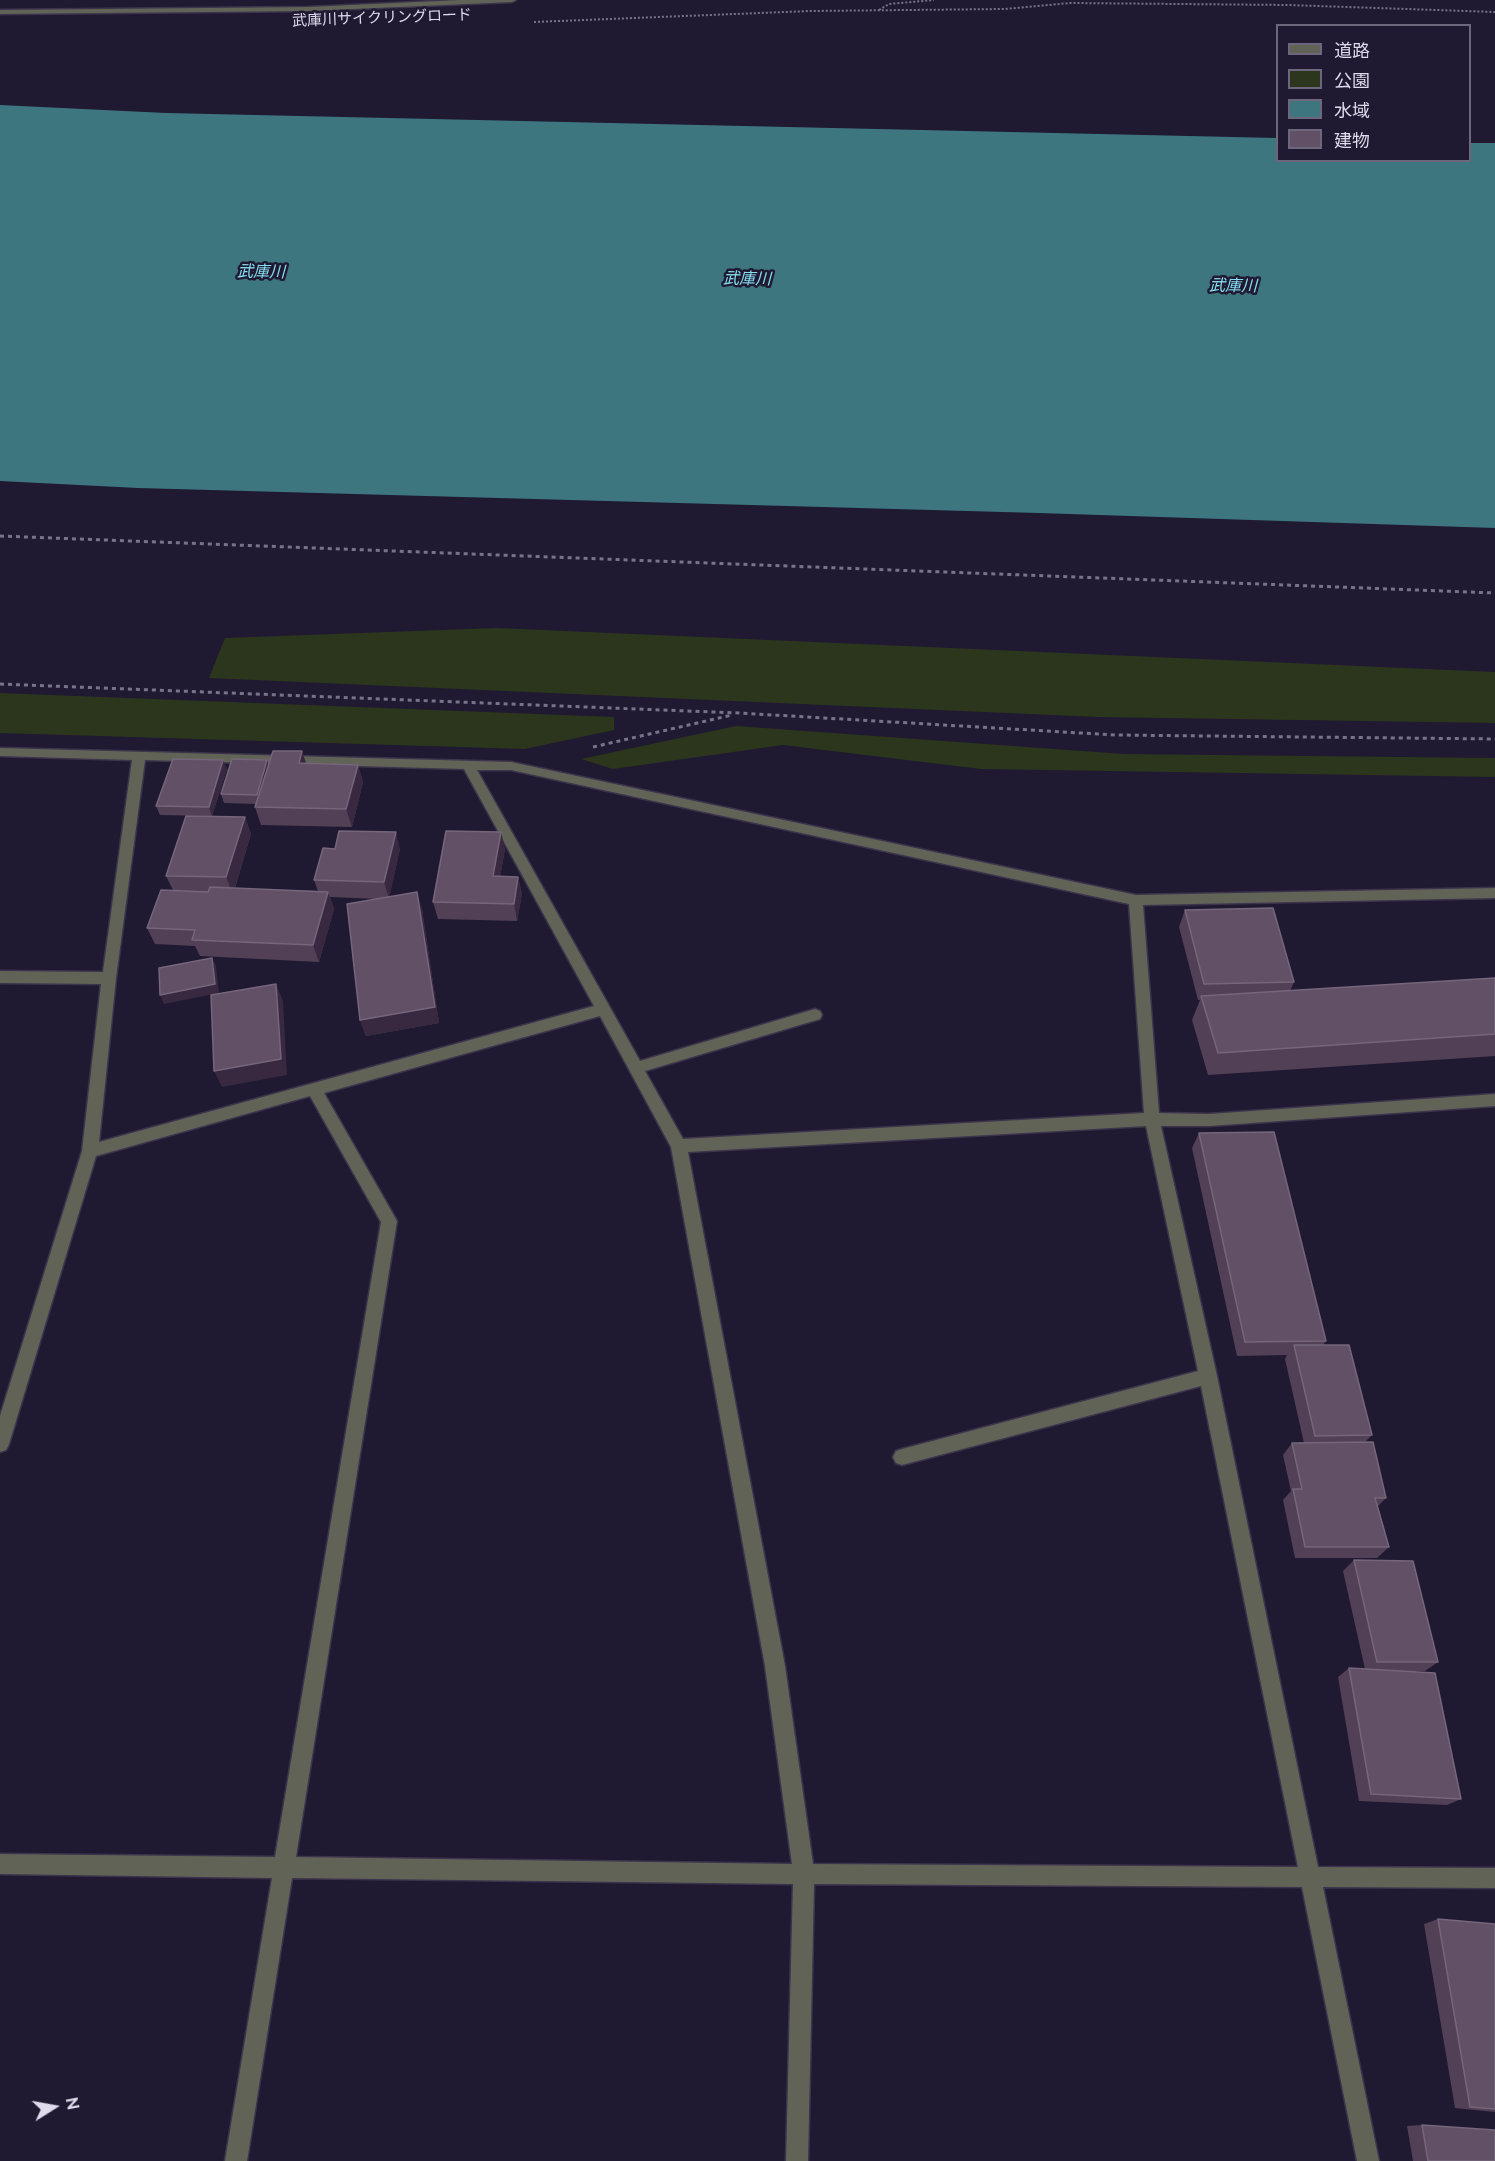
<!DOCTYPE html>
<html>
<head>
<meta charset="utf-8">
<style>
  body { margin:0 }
  #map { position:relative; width:1495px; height:2161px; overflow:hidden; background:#201932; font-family:Raleway,"Noto Sans JP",sans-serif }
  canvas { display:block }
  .legend { position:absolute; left:1276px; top:24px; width:195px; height:138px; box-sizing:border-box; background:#201932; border:2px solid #6c677c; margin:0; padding:8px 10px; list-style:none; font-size:18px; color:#dedbec }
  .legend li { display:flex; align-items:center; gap:12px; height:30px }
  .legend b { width:30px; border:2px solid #6c677c }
  .north { position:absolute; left:24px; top:2077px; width:60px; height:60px; -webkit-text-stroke:4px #201932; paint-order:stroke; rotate:79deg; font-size:16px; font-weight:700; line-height:24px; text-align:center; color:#dedbec }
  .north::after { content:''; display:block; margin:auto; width:21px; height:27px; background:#dedbec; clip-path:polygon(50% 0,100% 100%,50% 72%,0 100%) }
</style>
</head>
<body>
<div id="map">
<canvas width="1495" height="2161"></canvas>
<ul class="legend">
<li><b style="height:8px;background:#616356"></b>道路</li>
<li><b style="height:16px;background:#2c361d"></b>公園</li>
<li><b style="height:16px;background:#3e7680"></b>水域</li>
<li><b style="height:16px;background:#625066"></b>建物</li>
</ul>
<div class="north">N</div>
</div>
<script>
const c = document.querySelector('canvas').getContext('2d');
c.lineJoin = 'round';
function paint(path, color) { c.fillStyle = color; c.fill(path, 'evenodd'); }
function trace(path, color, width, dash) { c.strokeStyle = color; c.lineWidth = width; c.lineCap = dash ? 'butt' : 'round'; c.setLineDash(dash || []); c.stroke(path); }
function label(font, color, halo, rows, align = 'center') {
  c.font = font + ' Raleway,"Noto Sans JP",sans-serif'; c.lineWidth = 5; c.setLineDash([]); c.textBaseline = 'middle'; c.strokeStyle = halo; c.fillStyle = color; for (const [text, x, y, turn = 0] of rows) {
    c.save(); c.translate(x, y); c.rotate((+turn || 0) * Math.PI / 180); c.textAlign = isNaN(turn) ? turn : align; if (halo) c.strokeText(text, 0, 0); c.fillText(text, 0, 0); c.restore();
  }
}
paint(new Path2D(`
  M 497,628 L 1495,672 L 1495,723 L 1098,717 L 209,678 L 225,638 Z
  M 0,693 L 614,717 L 614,730 L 525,749 L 0,733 Z
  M 736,726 L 1124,754 L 1495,758 L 1495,777 L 981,769 L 783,745 L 613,769 L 581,759 Z`), '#2c361d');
paint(new Path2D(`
  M 0,105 L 166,113 L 1277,138 L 1278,160 L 1470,160 L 1470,143 L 1495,143 L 1495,528 L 1039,513 L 138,488 L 0,481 Z`), '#3e7680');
const minor = new Path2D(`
  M 460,0 L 516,0 L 512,2 L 308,11 L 0,14 L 0,10 L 308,7 Z
  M 0,748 L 511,762 L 1136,895 L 1495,888 L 1495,898 L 1143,905 L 1159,1113 L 1209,1114 L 1495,1094 L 1495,1106 L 1209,1126 L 1161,1126 L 1217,1376 L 1318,1867 L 1495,1868 L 1495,1888 L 1323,1887 L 1379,2161 L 1357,2161 L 1302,1887 L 814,1884 L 808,2161 L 786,2161 L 793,1884 L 292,1878 L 247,2161 L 225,2161 L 272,1878 L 0,1874 L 0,1854 L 275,1857 L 381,1222 L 310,1096 L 96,1156 L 9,1444 L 6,1450 L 0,1452 L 0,1416 L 82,1151 L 101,984 L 0,983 L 0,971 L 103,972 L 132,760 L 0,756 ZM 145,760 L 464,769 L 594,1006 L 99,1142 L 116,978 ZM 477,770 L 511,770 L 1129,904 L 1144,1113 L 683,1139 L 645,1071 L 820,1019 L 822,1015 L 820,1011 L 815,1009 L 640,1061 ZM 600,1016 L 671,1147 L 765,1666 L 792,1864 L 296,1857 L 397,1221 L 324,1093 ZM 1146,1126 L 1198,1371 L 902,1449 L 896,1451 L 893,1457 L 896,1463 L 902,1465 L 1201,1386 L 1298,1867 L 813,1864 L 785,1666 L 688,1152 Z`);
trace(minor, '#3b344c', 3);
trace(new Path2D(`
  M 879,10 L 889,4 L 934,0
  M 534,22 L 810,11 L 1005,9 L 1070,3 L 1288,5 L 1495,12`), '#797389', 2, [2, 2]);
trace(new Path2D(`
  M 0,536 L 1495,593
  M 0,684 L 739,713 L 1115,735 L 1495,739
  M 593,747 L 732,715`), '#797389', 3, [4, 4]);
paint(minor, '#616356');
paint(new Path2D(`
  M 302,751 L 306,763 L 358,765 L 363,782 L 352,827 L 261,825 L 255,807 L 256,804 L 224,803 L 221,794 L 267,760 L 269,764 Z
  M 227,769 L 212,816 L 160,815 L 156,806 Z
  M 245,817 L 251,834 L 235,888 L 318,891 L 314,880 L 400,849 L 389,897 L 422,909 L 439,1023 L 366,1036 L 360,1020 L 378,899 L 330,897 L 334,909 L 319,962 L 200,956 L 195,946 L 155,944 L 147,928 L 173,890 L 166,876 Z
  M 505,849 L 500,877 L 518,877 L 522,894 L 517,921 L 438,919 L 433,902 Z
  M 1185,910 L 1294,982 L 1290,991 L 1495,978 L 1495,1056 L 1208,1075 L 1192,1020 L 1200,1000 L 1198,1000 L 1179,927 Z
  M 1199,1133 L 1326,1341 L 1323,1345 L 1372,1435 L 1365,1442 L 1386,1498 L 1378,1506 L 1389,1547 L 1377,1558 L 1295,1558 L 1283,1500 L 1291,1491 L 1283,1455 L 1292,1443 L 1304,1443 L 1285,1359 L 1287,1355 L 1237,1356 L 1192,1148 Z
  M 1354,1560 L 1438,1662 L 1425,1671 L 1404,1671 L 1461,1799 L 1447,1805 L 1359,1801 L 1338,1677 L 1349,1668 L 1365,1669 L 1343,1571 Z
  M 1438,1919 L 1495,1924 L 1495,2112 L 1455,2108 L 1424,1924 Z
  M 1422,2125 L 1495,2161 L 1413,2161 L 1407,2126 Z`), '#524056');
paint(new Path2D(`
  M 302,751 L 308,769 L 299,763 Z
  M 223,760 L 227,769 L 212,816 L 209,807 Z
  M 267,760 L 270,769 L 260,804 L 257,795 Z
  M 358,765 L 363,782 L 352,827 L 346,809 Z
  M 245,817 L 251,834 L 233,894 L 226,877 Z
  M 396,832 L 400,849 L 389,899 L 384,882 Z
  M 501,832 L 505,849 L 497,893 L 493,876 Z
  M 518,877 L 522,894 L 517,921 L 514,904 Z
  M 328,892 L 334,909 L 319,962 L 313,945 Z
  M 417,892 L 422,909 L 439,1023 L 366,1036 L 360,1020 Z
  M 212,958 L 216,966 L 219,993 L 164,1004 L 160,995 Z
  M 276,984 L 283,1001 L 287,1075 L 222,1087 L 214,1071 Z`), '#382941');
const building = new Path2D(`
  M 273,751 L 302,751 L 299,763 L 358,765 L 346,809 L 255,807 Z
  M 173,759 L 223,760 L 209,807 L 156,806 Z
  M 232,759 L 267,760 L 257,795 L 221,794 Z
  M 186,816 L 245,817 L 226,877 L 166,876 Z
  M 339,831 L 396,832 L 384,882 L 314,880 L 323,848 L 335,849 Z
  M 446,831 L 501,832 L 493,876 L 518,877 L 514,904 L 433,902 Z
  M 210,887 L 328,892 L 313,945 L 192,940 L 195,930 L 147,928 L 161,890 L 208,892 Z
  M 417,892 L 435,1007 L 360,1020 L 347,904 Z
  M 1273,908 L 1294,982 L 1204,984 L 1185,910 Z
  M 212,958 L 215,984 L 160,995 L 159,968 Z
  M 1495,978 L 1495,1034 L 1218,1053 L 1201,996 Z
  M 276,984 L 281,1059 L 214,1071 L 211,995 Z
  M 1274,1132 L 1326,1341 L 1245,1342 L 1199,1133 Z
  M 1294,1345 L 1349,1345 L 1372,1435 L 1315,1436 Z
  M 1373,1442 L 1386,1498 L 1375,1498 L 1389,1547 L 1305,1547 L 1293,1489 L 1302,1489 L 1292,1443 Z
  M 1354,1560 L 1413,1561 L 1438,1662 L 1377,1662 Z
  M 1349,1668 L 1435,1673 L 1461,1799 L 1371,1794 Z
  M 1438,1919 L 1495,1924 L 1495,2109 L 1470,2107 Z
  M 1422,2125 L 1495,2130 L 1495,2161 L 1428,2161 Z`);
paint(building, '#625066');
trace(building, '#75667b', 1.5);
label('15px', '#dedbec', '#201932', [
  ["武庫川サイクリングロード",382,18,-2]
]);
label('italic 16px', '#85e1f1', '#201932', [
  ["武庫川",261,272,1],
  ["武庫川",747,279,1],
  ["武庫川",1233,286,1]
]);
</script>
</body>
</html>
